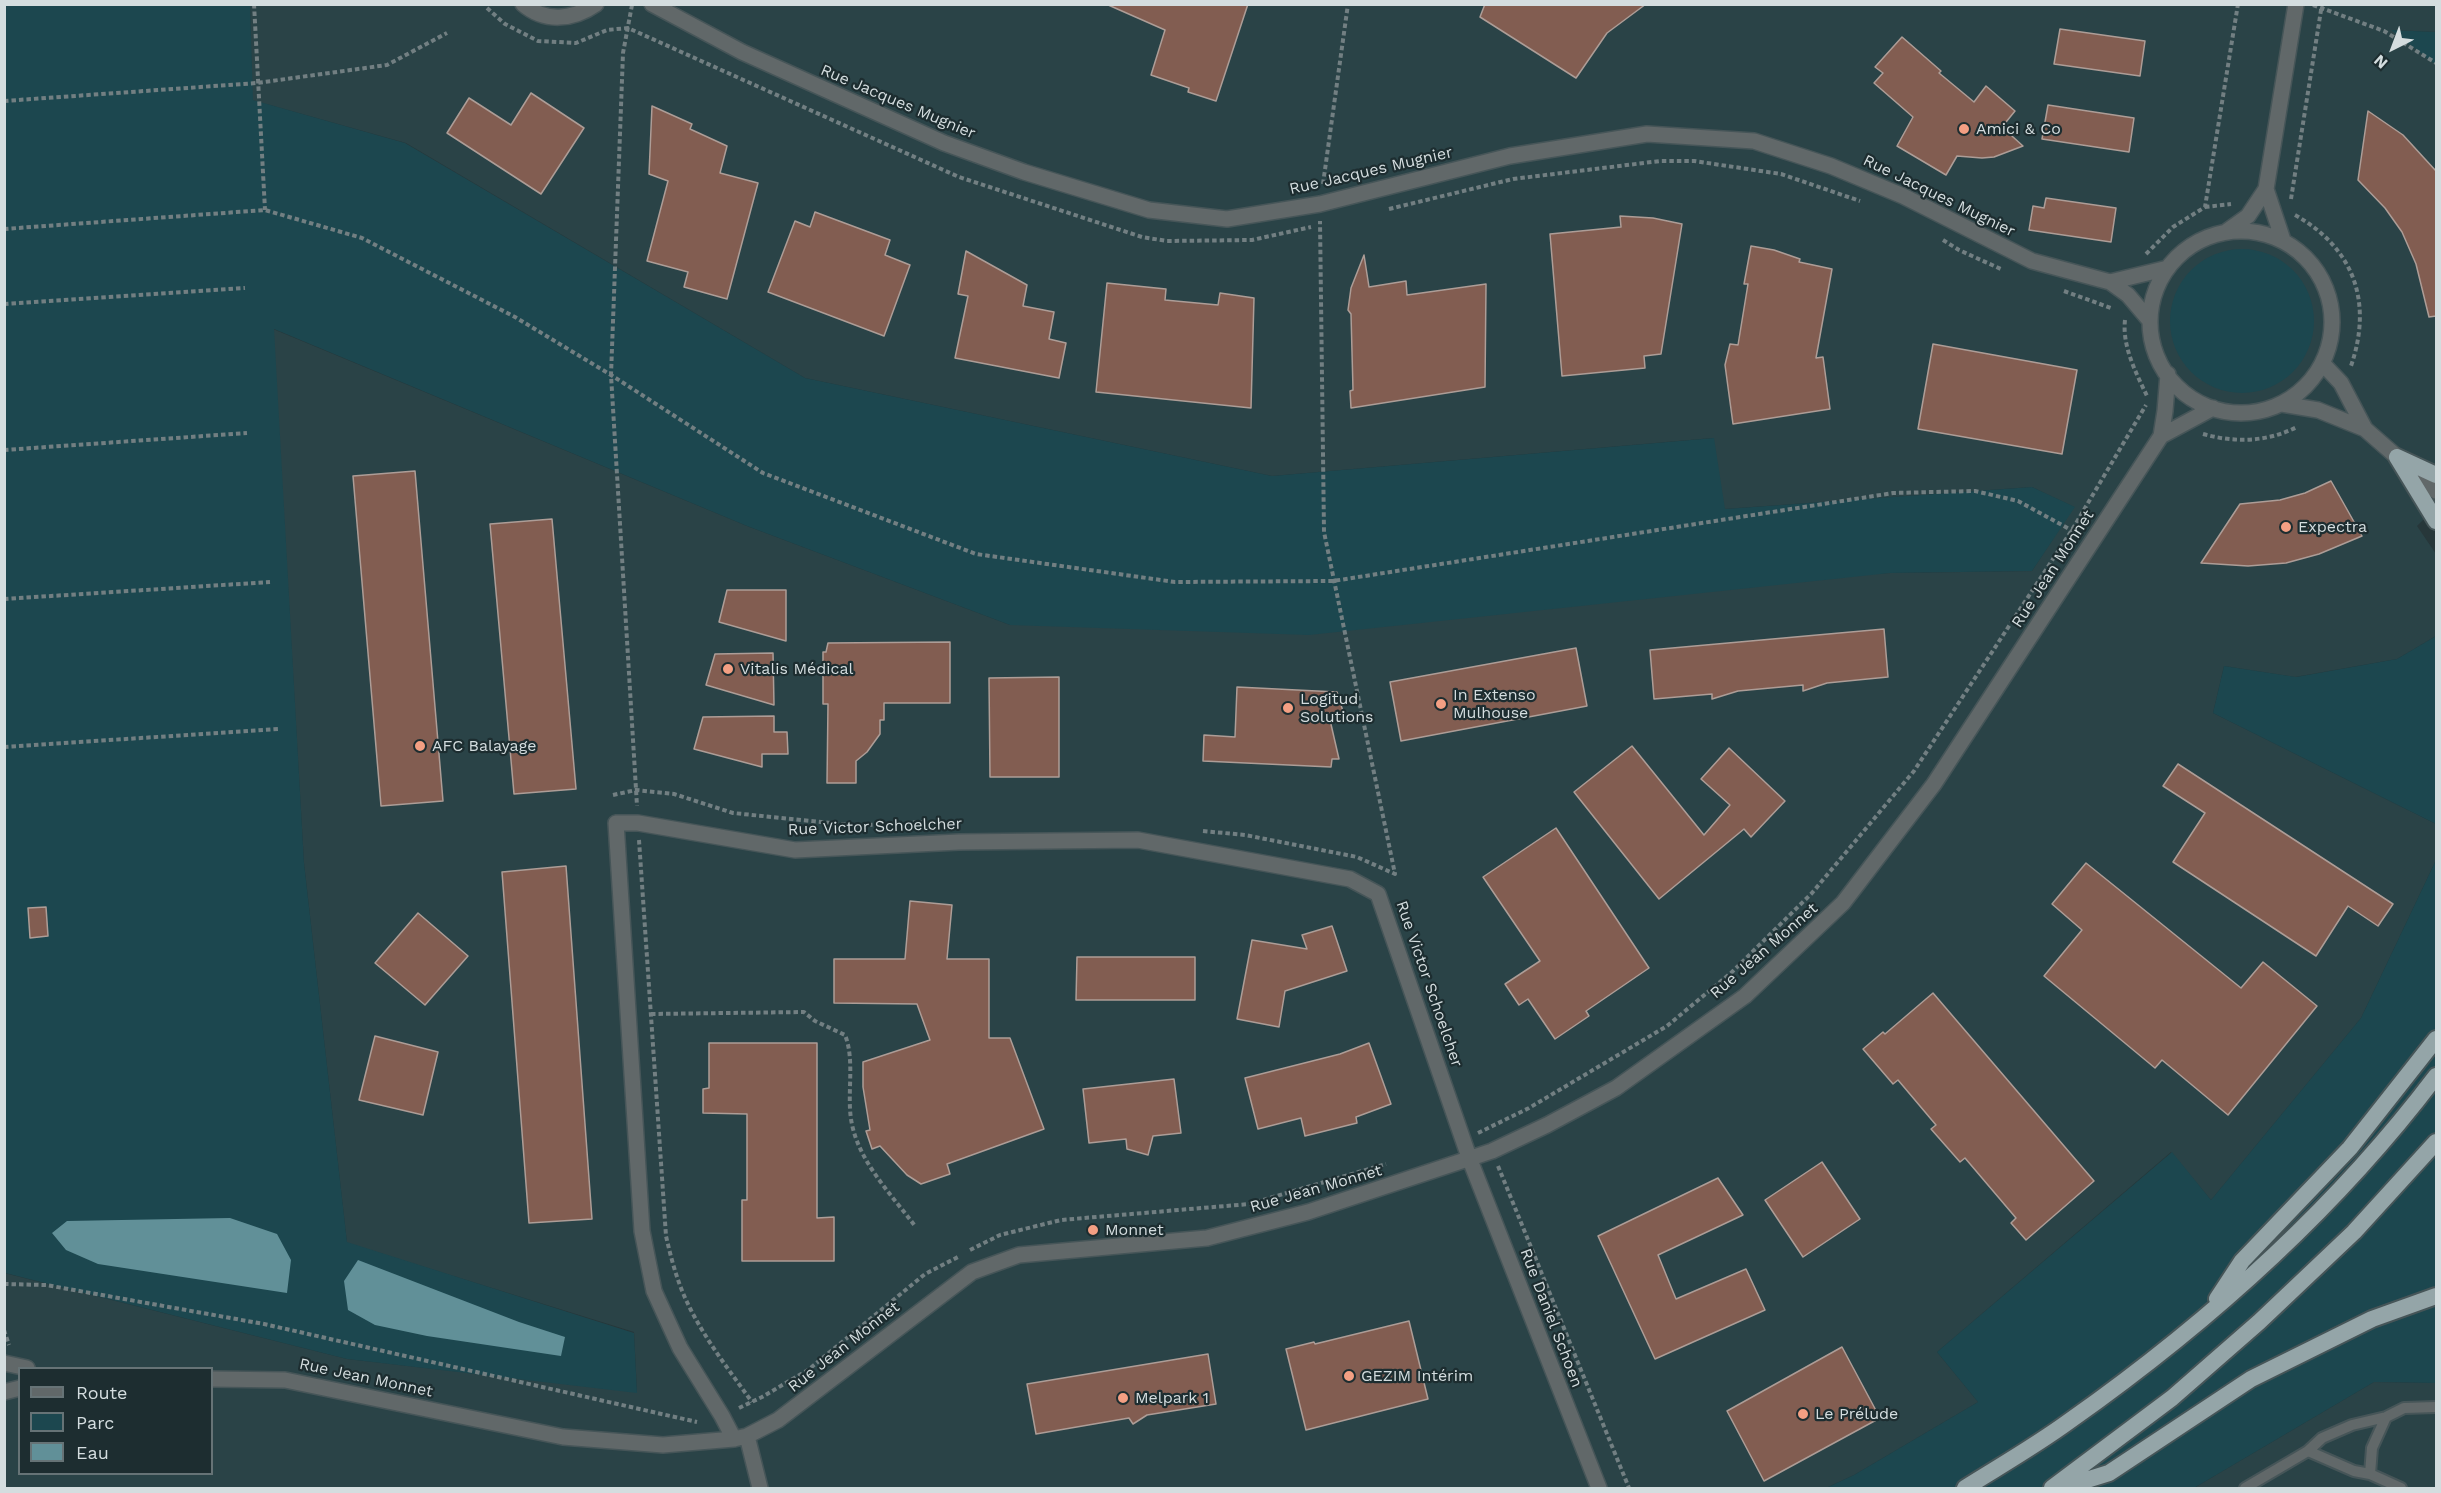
<!DOCTYPE html>
<html>
<head>
<meta charset="utf-8">
<style>
  body { margin:0 }
  #map { position:relative; width:2441px; height:1493px; overflow:hidden; background:#27373a; font-family:"Work Sans",sans-serif }
  canvas { display:block }
  .frame { position:absolute; inset:0; border:6px solid #d4dddf; pointer-events:none }
  .legend { position:absolute; left:18px; top:1367px; width:195px; height:108px; box-sizing:border-box; background:#1d2d30; border:2px solid #667376; margin:0; padding:8px 10px; list-style:none; font-size:18px; color:#d4dddf }
  .legend li { display:flex; align-items:center; gap:12px; height:30px }
  .legend b { width:30px; border:2px solid #667376 }
  .north { position:absolute; left:2363px; top:18px; width:60px; height:60px; -webkit-text-stroke:4px #1d2d30; paint-order:stroke; rotate:222deg; font-size:16px; font-weight:700; line-height:24px; text-align:center; color:#d4dddf }
  .north::after { content:''; display:block; margin:auto; width:21px; height:27px; background:#d4dddf; clip-path:polygon(50% 0,100% 100%,50% 72%,0 100%) }
</style>
</head>
<body>
<div id="map">
<canvas width="2441" height="1493"></canvas>
<div class="frame"></div>
<ul class="legend">
<li><b style="height:8px;background:#616869"></b>Route</li>
<li><b style="height:16px;background:#1c474f"></b>Parc</li>
<li><b style="height:16px;background:#619098"></b>Eau</li>
</ul>
<div class="north">N</div>
</div>
<script>
const c = document.querySelector('canvas').getContext('2d');
c.lineJoin = 'round';
function paint(path, color) { c.fillStyle = color; c.fill(path, 'evenodd'); }
function trace(path, color, width, dash) { c.strokeStyle = color; c.lineWidth = width; c.lineCap = dash ? 'butt' : 'round'; c.setLineDash(dash || []); c.stroke(path); }
function label(font, color, halo, rows, align = 'center') {
  c.font = font + ' "Work Sans",sans-serif'; c.lineWidth = 4.5; c.setLineDash([]); c.textBaseline = 'middle'; c.strokeStyle = halo; c.fillStyle = color; for (const [text, x, y, turn = 0] of rows) {
    c.save(); c.translate(x, y); c.rotate((+turn || 0) * Math.PI / 180); c.textAlign = isNaN(turn) ? turn : align; if (halo) c.strokeText(text, 0, 0); c.fillText(text, 0, 0); c.restore();
  }
}
paint(new Path2D(`
  M 250,5 L 2436,5 L 2436,32 L 2392,30 L 2436,65 L 2436,507 L 2417,526 L 2436,554 L 2436,636 L 2397,659 L 2295,677 L 2224,666 L 2213,713 L 2436,824 L 2436,860 L 2361,1018 L 2211,1200 L 2171,1152 L 1937,1352 L 1978,1402 L 1854,1475 L 1826,1488 L 5,1488 L 4,1273 L 347,1359 L 637,1392 L 634,1332 L 347,1243 L 304,863 L 273,329 L 747,526 L 1010,625 L 1890,573 L 2032,571 L 2074,507 L 2032,487 L 1724,509 L 1713,438 L 1272,476 L 805,378 L 406,143 L 252,100 ZM 20,1368 L 212,1368 L 212,1474 L 20,1474 Z
  M 2374,1382 L 2436,1383 L 2436,1488 L 2194,1488 Z`), '#2a4347');
paint(new Path2D(`
  M 4,5 L 250,5 L 253,100 L 405,143 L 805,378 L 1272,476 L 1714,438 L 1725,509 L 2032,487 L 2075,507 L 2032,571 L 1890,573 L 1309,635 L 1010,625 L 747,526 L 274,329 L 304,863 L 347,1242 L 634,1333 L 637,1393 L 347,1359 L 5,1273 Z
  M 2391,30 L 2436,32 L 2436,65 Z
  M2170 321a72 72 0 1 1 144 0a72 72 0 1 1-144 0Z
  M 2436,636 L 2436,824 L 2213,713 L 2224,666 L 2296,677 L 2397,659 Z
  M 2436,860 L 2436,1383 L 2374,1382 L 2194,1488 L 1826,1488 L 1854,1475 L 1978,1402 L 1937,1352 L 2172,1152 L 2211,1200 L 2361,1018 Z`), '#1c474f');
paint(new Path2D(`
  M 230,1218 L 277,1234 L 291,1260 L 287,1293 L 98,1264 L 66,1250 L 52,1233 L 67,1221 Z
  M 358,1260 L 519,1322 L 565,1337 L 561,1356 L 427,1336 L 375,1325 L 348,1310 L 344,1281 Z`), '#619098');
const building = new Path2D(`
  M 1106,4 L 1248,4 L 1216,101 L 1188,92 L 1189,88 L 1151,75 L 1165,30 Z
  M 1485,4 L 1646,4 L 1607,33 L 1576,78 L 1480,17 Z
  M 2060,29 L 2145,41 L 2140,76 L 2054,64 Z
  M 1902,37 L 1941,71 L 1939,73 L 1974,102 L 1986,86 L 2015,111 L 2002,127 L 2023,146 L 1994,157 L 1982,158 L 1957,156 L 1946,175 L 1897,146 L 1913,117 L 1874,83 L 1883,73 L 1875,67 Z
  M 531,93 L 584,128 L 541,194 L 447,133 L 469,98 L 511,125 Z
  M 2048,105 L 2134,118 L 2129,152 L 2042,139 Z
  M 652,106 L 692,124 L 690,129 L 727,146 L 720,173 L 758,183 L 727,299 L 684,287 L 688,272 L 647,261 L 668,181 L 649,174 Z
  M 2368,111 L 2403,135 L 2436,171 L 2436,316 L 2429,317 L 2416,264 L 2402,232 L 2385,208 L 2358,180 Z
  M 2046,198 L 2116,208 L 2111,242 L 2029,230 L 2033,206 L 2044,208 Z
  M 815,212 L 890,240 L 885,255 L 910,265 L 884,336 L 768,292 L 795,221 L 810,227 Z
  M 1620,216 L 1653,218 L 1682,224 L 1661,354 L 1644,356 L 1645,368 L 1562,376 L 1550,234 L 1621,227 Z
  M 1751,246 L 1774,250 L 1800,259 L 1799,262 L 1832,269 L 1816,358 L 1823,357 L 1830,409 L 1733,424 L 1725,365 L 1730,344 L 1738,345 L 1748,284 L 1744,284 Z
  M 966,251 L 1027,285 L 1023,306 L 1054,312 L 1049,339 L 1066,343 L 1059,378 L 955,358 L 968,296 L 958,294 Z
  M 1364,255 L 1369,287 L 1406,281 L 1407,295 L 1486,284 L 1485,387 L 1351,408 L 1350,391 L 1353,390 L 1351,314 L 1348,310 L 1351,288 Z
  M 1107,283 L 1166,289 L 1165,300 L 1218,305 L 1220,293 L 1254,298 L 1251,408 L 1096,392 Z
  M 1933,344 L 2077,370 L 2062,454 L 1918,429 Z
  M 415,471 L 443,801 L 381,806 L 353,476 Z
  M 2331,481 L 2362,536 L 2319,554 L 2286,563 L 2248,566 L 2201,563 L 2240,504 L 2280,500 L 2305,493 Z
  M 552,519 L 576,789 L 514,794 L 490,524 Z
  M 727,590 L 786,590 L 786,641 L 719,622 Z
  M 1884,629 L 1888,677 L 1827,683 L 1803,691 L 1803,685 L 1738,691 L 1712,699 L 1712,694 L 1654,699 L 1650,650 Z
  M 950,642 L 950,703 L 884,703 L 884,720 L 880,720 L 880,734 L 867,752 L 856,761 L 856,783 L 827,783 L 828,704 L 823,704 L 823,652 L 826,652 L 828,643 Z
  M 1576,648 L 1587,706 L 1401,741 L 1390,682 Z
  M 773,653 L 774,705 L 706,685 L 715,654 Z
  M 1059,677 L 1059,777 L 990,777 L 989,678 Z
  M 1237,687 L 1337,692 L 1346,721 L 1330,720 L 1339,759 L 1332,759 L 1331,767 L 1203,761 L 1204,735 L 1235,737 Z
  M 774,716 L 774,732 L 787,732 L 788,754 L 762,754 L 762,767 L 694,749 L 703,717 Z
  M 1632,746 L 1704,835 L 1730,805 L 1701,779 L 1729,748 L 1785,801 L 1751,837 L 1744,829 L 1659,899 L 1574,792 Z
  M 2178,764 L 2393,904 L 2378,926 L 2348,906 L 2316,956 L 2173,862 L 2205,813 L 2163,786 Z
  M 1556,828 L 1649,968 L 1586,1011 L 1589,1016 L 1555,1039 L 1528,999 L 1519,1005 L 1505,984 L 1540,961 L 1483,877 Z
  M 2086,863 L 2241,988 L 2263,962 L 2317,1006 L 2228,1115 L 2162,1060 L 2155,1068 L 2044,976 L 2082,930 L 2052,904 Z
  M 566,866 L 592,1219 L 529,1223 L 502,872 Z
  M 910,901 L 952,905 L 947,959 L 989,959 L 989,1038 L 1010,1038 L 1044,1129 L 947,1164 L 950,1174 L 921,1184 L 907,1175 L 880,1146 L 872,1149 L 866,1131 L 870,1130 L 863,1087 L 863,1062 L 930,1040 L 917,1004 L 834,1003 L 834,959 L 905,959 Z
  M 46,907 L 48,936 L 30,938 L 28,908 Z
  M 418,913 L 468,956 L 425,1005 L 375,963 Z
  M 1332,926 L 1347,971 L 1285,991 L 1279,1027 L 1237,1019 L 1252,940 L 1307,949 L 1302,935 Z
  M 1077,957 L 1195,957 L 1195,1000 L 1076,1000 Z
  M 1933,993 L 2094,1181 L 2026,1240 L 2011,1223 L 2016,1218 L 1965,1158 L 1960,1162 L 1931,1129 L 1936,1125 L 1898,1080 L 1893,1084 L 1863,1049 L 1883,1032 L 1885,1034 Z
  M 375,1036 L 438,1052 L 423,1115 L 359,1100 Z
  M 709,1043 L 817,1043 L 817,1218 L 834,1217 L 834,1261 L 742,1261 L 742,1200 L 747,1200 L 747,1114 L 703,1113 L 703,1089 L 709,1088 Z
  M 1369,1043 L 1391,1104 L 1356,1117 L 1357,1123 L 1305,1136 L 1301,1118 L 1258,1129 L 1245,1078 L 1340,1054 Z
  M 1174,1079 L 1181,1133 L 1153,1136 L 1148,1155 L 1127,1149 L 1126,1139 L 1089,1143 L 1083,1089 Z
  M 1822,1162 L 1860,1219 L 1803,1257 L 1765,1200 Z
  M 1718,1178 L 1743,1215 L 1658,1255 L 1676,1299 L 1746,1269 L 1765,1310 L 1655,1359 L 1598,1236 Z
  M 1409,1321 L 1428,1399 L 1306,1430 L 1286,1349 L 1314,1342 L 1315,1344 Z
  M 1842,1347 L 1880,1418 L 1764,1481 L 1727,1411 Z
  M 1208,1354 L 1216,1404 L 1147,1415 L 1133,1424 L 1129,1418 L 1036,1434 L 1027,1384 Z`);
paint(building, '#825d51');
trace(building, '#ad9d97', 1.5);
const service = new Path2D(`
  M 2386,1417 L 2372,1448 L 2370,1474 L 2401,1488
  M 2308,1451 L 2354,1471 L 2370,1474
  M 2245,1488 L 2308,1451 L 2322,1438 L 2352,1425 L 2386,1417 L 2404,1408 L 2436,1407`);
const minor = new Path2D(`
  M 523,4 C 545,23 573,20 596,4
  M 652,4 L 742,52 L 944,143 L 1024,172 L 1149,210 L 1227,219 L 1320,204 L 1510,156 L 1647,134 L 1754,141 L 1831,166 L 1903,196 L 2032,261 L 2110,282 L 2128,295 L 2150,321
  M 2266,189 L 2283,240
  M2150 322a91 91 0 1 1 182 0a91 91 0 1 1-182 0Z
  M 2227,231 L 2248,216 L 2266,189 L 2296,4
  M 2110,282 L 2168,268
  M 2323,364 L 2341,383 L 2365,429
  M 2282,404 L 2318,410 L 2365,429 L 2436,491
  M 2161,436 L 2213,408
  M 4,1363 L 27,1368
  M 212,1379 L 285,1380 L 563,1437 L 663,1445 L 734,1439 L 747,1436 L 778,1420 L 972,1272 L 1019,1255 L 1207,1238 L 1308,1212 L 1492,1151 L 1547,1125 L 1616,1088 L 1745,996 L 1843,903 L 1934,784 L 2161,436 L 2165,411 L 2168,374
  M 4,1392 L 20,1388
  M 747,1436 L 760,1488
  M 734,1439 L 722,1416 L 680,1348 L 654,1291 L 642,1231 L 616,823 L 638,823 L 795,850 L 959,842 L 1138,840 L 1350,879 L 1378,894 L 1470,1160 L 1599,1488`);
const trunk = new Path2D(`
  M 2397,457 L 2436,521
  M 2397,457 L 2436,475
  M 2217,1299 L 2242,1261 L 2350,1148 L 2436,1039
  M 1965,1488 C 2000,1466 2035,1446 2068,1422 C 2207,1324 2334,1211 2436,1076
  M 2052,1488 L 2172,1398 L 2259,1322 L 2354,1232 L 2436,1142
  M 2061,1488 L 2109,1473 L 2251,1379 L 2372,1319 L 2436,1296`);
trace(service, '#465558', 14);
trace(minor, '#465558', 18);
trace(trunk, '#465558', 20);
trace(new Path2D(`
  M 254,4 L 265,210
  M 632,5 L 623,53 L 611,375 L 637,806
  M 2313,5 L 2384,31 L 2436,63
  M 487,8 L 505,24 L 538,41 L 576,43 L 607,30 L 628,28 L 959,177 L 1142,237 L 1167,241 L 1252,240 L 1311,227
  M 4,101 L 257,83 L 387,65 L 447,33
  M 1323,184 L 1348,4
  M 2291,199 L 2322,4
  M 2205,207 L 2231,204
  M 1389,209 L 1513,179 L 1660,161 L 1694,161 L 1781,174 L 1860,201
  M 2295,215 C 2354,248 2373,302 2351,366
  M 4,229 L 265,210 L 362,238 L 515,317 L 611,375 L 763,473 L 976,554 L 1175,582 L 1333,581 L 1893,493 L 1975,491 L 2018,501 L 2073,531
  M 1943,240 L 1959,250 L 2003,270
  M 2146,254 L 2173,227 L 2205,207 L 2238,4
  M 2064,291 L 2111,308
  M 4,304 L 245,288
  M 2125,320 C 2122,346 2136,373 2147,396
  M 2203,434 C 2235,443 2267,442 2297,427
  M 4,450 L 247,433
  M 4,599 L 270,582
  M 4,747 L 278,729
  M 613,795 L 636,790 L 674,794 L 733,813 L 860,826
  M 868,825 L 923,822
  M 1203,831 L 1245,835 L 1357,857 L 1395,874 L 1324,532 L 1320,221
  M 639,840 L 666,1236 C 671,1258 677,1281 687,1302 C 704,1338 729,1370 752,1402
  M 651,1014 L 804,1012 L 815,1021 L 845,1035 C 855,1060 847,1092 851,1119 C 857,1160 891,1194 915,1226
  M 1478,1133 L 1529,1108 L 1667,1026 L 1732,972 L 1812,893 L 1914,771 L 2072,530 L 2146,405
  M 1498,1166 L 1629,1488
  M 970,1250 L 1000,1235 L 1061,1220 L 1249,1204 L 1386,1164
  M 4,1284 L 46,1285 L 264,1324 L 697,1422
  M 4,1330 L 9,1345
  M 739,1408 L 762,1397 L 808,1370 L 925,1274 L 958,1257`), '#727f82', 4, [4.5, 3]);
trace(service, '#616869', 10);
trace(minor, '#616869', 15);
trace(trunk, '#94a5a8', 16);
for (const [x, y, r, color] of [
  [1964,129,6,"#f39f83"],
  [2286,527,6,"#f39f83"],
  [728,669,6,"#f39f83"],
  [1441,704,6,"#f39f83"],
  [1288,708,6,"#f39f83"],
  [420,746,6,"#f39f83"],
  [1093,1230,6,"#f39f83"],
  [1349,1376,6,"#f39f83"],
  [1123,1398,6,"#f39f83"],
  [1803,1414,6,"#f39f83"]
]) { const dot = new Path2D(); dot.arc(x, y, r, 0, 2 * Math.PI); c.fillStyle = color; c.fill(dot); trace(dot, '#1d2d30', 2); }
label('16px', '#d4dddf', '#1d2d30', [
  ["Rue Jacques Mugnier",898,102,23],
  ["Rue Jacques Mugnier",1371,171,-13],
  ["Rue Jacques Mugnier",1939,196,26],
  ["Rue Jean Monnet",2053,569,-57],
  ["Rue Victor Schoelcher",875,827,-2],
  ["Rue Jean Monnet",1764,951,-41],
  ["Rue Victor Schoelcher",1429,984,71],
  ["Rue Jean Monnet",1316,1189,-16],
  ["Rue Daniel Schoen",1551,1318,69],
  ["Rue Jean Monnet",844,1347,-38],
  ["Rue Jean Monnet",366,1378,12]
]);
label('16px', '#d4dddf', '#1d2d30', [
  ["Amici & Co",1976,129],
  ["Expectra",2298,527],
  ["Vitalis Médical",740,669],
  ["In Extenso",1453,695],
  ["Mulhouse",1453,713],
  ["Logitud",1300,699],
  ["Solutions",1300,717],
  ["AFC Balayage",432,746],
  ["Monnet",1105,1230],
  ["GEZIM Intérim",1361,1376],
  ["Melpark 1",1135,1398],
  ["Le Prélude",1815,1414]
], 'left');
</script>
</body>
</html>
